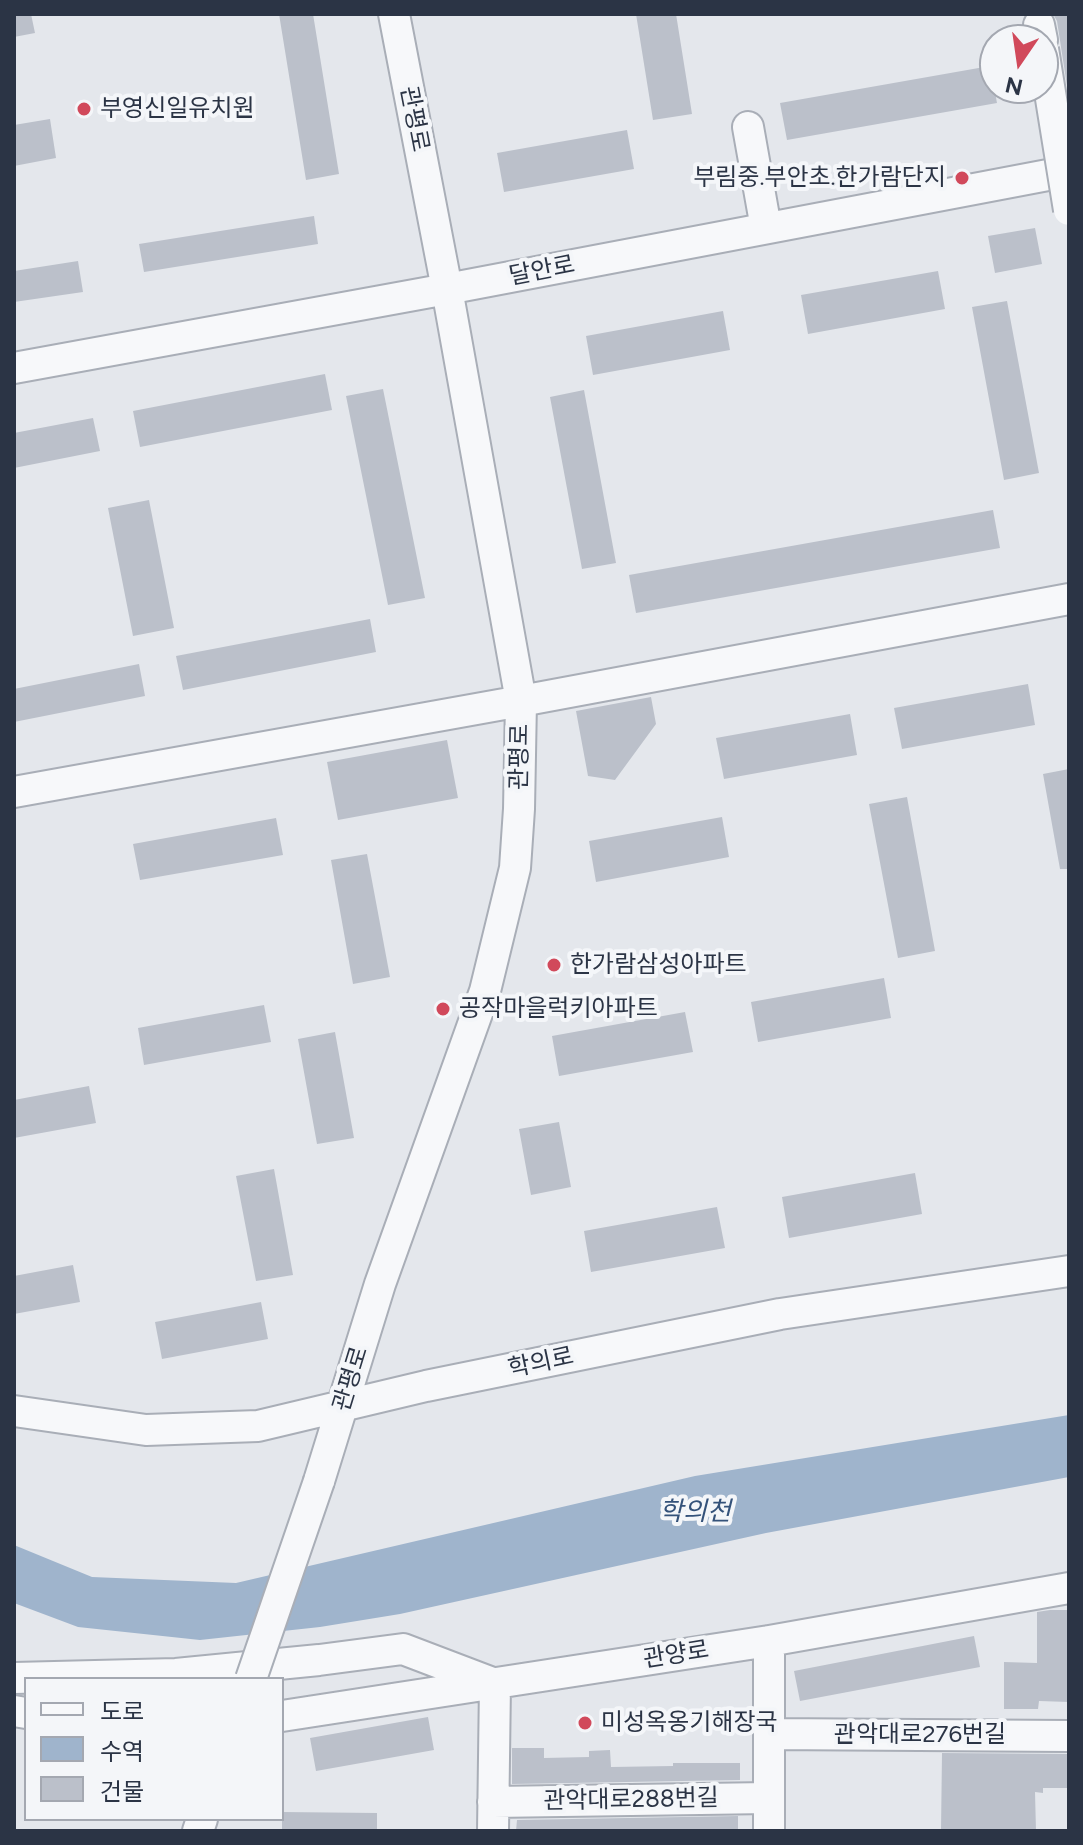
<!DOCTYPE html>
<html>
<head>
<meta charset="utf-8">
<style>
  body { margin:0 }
  #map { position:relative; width:1083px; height:1845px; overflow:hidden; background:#e4e7ec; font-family:Figtree,"Noto Sans KR",sans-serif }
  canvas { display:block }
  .frame { position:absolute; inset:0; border:16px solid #2b3445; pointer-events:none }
  .legend { position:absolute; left:24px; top:1677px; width:260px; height:144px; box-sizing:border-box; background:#f4f6f9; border:2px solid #a4a8b1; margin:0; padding:10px 14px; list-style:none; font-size:24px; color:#2b3445 }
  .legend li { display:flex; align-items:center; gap:16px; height:40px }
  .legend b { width:40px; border:2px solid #a4a8b1 }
  .north { position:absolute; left:979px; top:24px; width:80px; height:80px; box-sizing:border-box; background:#f4f6f9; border:2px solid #a4a8b1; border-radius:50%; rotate:193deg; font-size:22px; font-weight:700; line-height:32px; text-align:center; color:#2b3445 }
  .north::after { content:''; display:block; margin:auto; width:28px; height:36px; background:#d1495b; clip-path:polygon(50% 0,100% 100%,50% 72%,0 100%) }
</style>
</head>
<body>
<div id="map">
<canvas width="1083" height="1845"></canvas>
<div class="frame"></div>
<ul class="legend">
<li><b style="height:10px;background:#f7f8fa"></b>도로</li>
<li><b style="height:22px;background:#9fb4cc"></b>수역</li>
<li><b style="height:22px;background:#bbc0ca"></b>건물</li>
</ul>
<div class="north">N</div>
</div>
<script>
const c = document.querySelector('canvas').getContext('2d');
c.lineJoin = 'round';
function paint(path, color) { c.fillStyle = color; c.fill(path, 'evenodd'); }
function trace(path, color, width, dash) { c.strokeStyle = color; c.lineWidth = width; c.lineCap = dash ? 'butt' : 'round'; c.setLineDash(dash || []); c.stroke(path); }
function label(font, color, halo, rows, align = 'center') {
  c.font = font + ' Figtree,"Noto Sans KR",sans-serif'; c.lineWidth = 8; c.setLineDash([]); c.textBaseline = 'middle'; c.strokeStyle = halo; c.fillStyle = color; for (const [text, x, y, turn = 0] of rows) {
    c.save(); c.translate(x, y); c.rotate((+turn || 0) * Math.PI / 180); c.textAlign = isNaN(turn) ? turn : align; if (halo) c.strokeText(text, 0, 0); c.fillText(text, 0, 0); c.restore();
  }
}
paint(new Path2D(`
  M 1069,1415 L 1069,1477 L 766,1533 L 400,1614 L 320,1627 L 200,1640 L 78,1627 L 14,1603 L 14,1545 L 92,1577 L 236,1583 L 695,1476 Z`), '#9fb4cc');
paint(new Path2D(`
  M 14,14 L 31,14 L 35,33 L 14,37 Z
  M 279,14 L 313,14 L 339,174 L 306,180 Z
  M 636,14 L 676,14 L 692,114 L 653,120 Z
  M 1053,14 L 1069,14 L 1069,86 L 1067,86 L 1057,21 Z
  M 990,66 L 997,103 L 787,140 L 780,103 Z
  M 50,119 L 56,158 L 14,166 L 14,125 Z
  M 627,130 L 634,169 L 504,192 L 497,153 Z
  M 314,216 L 318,244 L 144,272 L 139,244 Z
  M 1035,228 L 1042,264 L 995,273 L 988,236 Z
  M 78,261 L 83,292 L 14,302 L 14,271 Z
  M 938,271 L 945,309 L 808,334 L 801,295 Z
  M 1007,301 L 1039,473 L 1004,480 L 972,307 Z
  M 723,311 L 730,350 L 593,375 L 586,336 Z
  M 325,374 L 332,410 L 140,447 L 133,411 Z
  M 383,389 L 425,598 L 388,605 L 346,396 Z
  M 584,390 L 616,563 L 582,569 L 550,397 Z
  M 93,418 L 100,451 L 14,468 L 14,433 Z
  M 149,500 L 174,628 L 133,636 L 108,508 Z
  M 993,510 L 1000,548 L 636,613 L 629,575 Z
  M 370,619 L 376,652 L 183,690 L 176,656 Z
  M 139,664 L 145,696 L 14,722 L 14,689 Z
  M 1028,684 L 1035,725 L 902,749 L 894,708 Z
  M 651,697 L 656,724 L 615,780 L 588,776 L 576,711 Z
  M 850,714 L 857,755 L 724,779 L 716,738 Z
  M 447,740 L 458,798 L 338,820 L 327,762 Z
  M 1069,769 L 1069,869 L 1060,869 L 1043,774 Z
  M 907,797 L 935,951 L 898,958 L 869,804 Z
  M 722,817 L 729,857 L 596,882 L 589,841 Z
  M 276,818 L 283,855 L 140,880 L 133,844 Z
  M 367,854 L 390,977 L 353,984 L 331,860 Z
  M 884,978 L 891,1018 L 758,1042 L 751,1002 Z
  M 264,1005 L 271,1042 L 144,1065 L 138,1028 Z
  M 685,1012 L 693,1052 L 559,1076 L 552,1036 Z
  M 335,1032 L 354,1138 L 317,1144 L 298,1039 Z
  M 89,1086 L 96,1123 L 14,1138 L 14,1100 Z
  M 559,1122 L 571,1187 L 531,1195 L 519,1129 Z
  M 274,1169 L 293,1275 L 256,1281 L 236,1176 Z
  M 915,1173 L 922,1214 L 789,1238 L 782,1197 Z
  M 717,1207 L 725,1248 L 591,1272 L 584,1231 Z
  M 73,1265 L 80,1302 L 14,1314 L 14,1276 Z
  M 261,1302 L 268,1339 L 162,1359 L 155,1322 Z
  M 1050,1610 L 1069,1610 L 1069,1702 L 1039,1701 L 1038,1709 L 1004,1709 L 1004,1662 L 1037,1663 L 1037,1612 Z
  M 974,1636 L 980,1667 L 800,1701 L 794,1671 Z
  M 428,1717 L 434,1750 L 316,1771 L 310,1738 Z
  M 512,1748 L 544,1748 L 544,1758 L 589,1757 L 589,1751 L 610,1750 L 611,1767 L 673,1766 L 673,1763 L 740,1763 L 740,1780 L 512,1784 Z
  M 942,1753 L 1069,1754 L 1069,1788 L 1043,1788 L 1043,1793 L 1035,1792 L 1036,1831 L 941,1831 Z
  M 282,1812 L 377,1813 L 377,1831 L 282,1831 Z
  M 738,1816 L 738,1831 L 516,1831 L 517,1820 Z`), '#bbc0ca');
const minor = new Path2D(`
  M 1039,25 L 1042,40
  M 748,127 L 766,228
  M 14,368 L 447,289 L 1069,171
  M 14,792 L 521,701 L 1069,599
  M 14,1411 L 146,1430 L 258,1426 L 426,1386 L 780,1314 L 1069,1271
  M 319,1481 L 380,1284 L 485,991 L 515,868 L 519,809 L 521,701 L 447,289 L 394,14
  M 769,1641 L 769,1831
  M 14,1678 L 176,1674 L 319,1660 L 403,1649 L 495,1684 L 493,1831
  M 14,1711 L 26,1713
  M 282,1716 L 769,1641 L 1069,1588
  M 770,1734 L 1069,1736
  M 493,1802 L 769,1798
  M 198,1831 L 202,1819`);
trace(minor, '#a9aeb7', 34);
trace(minor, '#f7f8fa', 30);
const minorBridge = new Path2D(`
  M 1043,49 L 1069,210
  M 251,1679 L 319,1481`);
trace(minorBridge, '#a9aeb7', 34, []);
trace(minorBridge, '#f7f8fa', 30);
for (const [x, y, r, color] of [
  [84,109,8,"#d1495b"],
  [962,178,8,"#d1495b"],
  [554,965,8,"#d1495b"],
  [443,1009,8,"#d1495b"],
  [585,1723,8,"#d1495b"]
]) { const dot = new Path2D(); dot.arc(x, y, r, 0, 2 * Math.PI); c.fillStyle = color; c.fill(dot); trace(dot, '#f4f6f9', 3); }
label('24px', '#2b3445', '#f4f6f9', [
  ["부영신일유치원",100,109],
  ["부림중.부안초.한가람단지",946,178,"right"],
  ["한가람삼성아파트",570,965],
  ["공작마을럭키아파트",459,1009],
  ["미성옥옹기해장국",601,1723]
], 'left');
label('24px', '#2b3445', '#f4f6f9', [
  ["관평로",414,119,79],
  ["달안로",542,271,-11],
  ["관평로",520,757,-89],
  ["학의로",541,1363,-12],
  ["관평로",351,1379,-73],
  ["관양로",676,1655,-9],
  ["관악대로276번길",920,1735],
  ["관악대로288번길",631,1800,-1]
]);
label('italic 26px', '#34527a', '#f4f6f9', [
  ["학의천",695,1512]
]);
</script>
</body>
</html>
